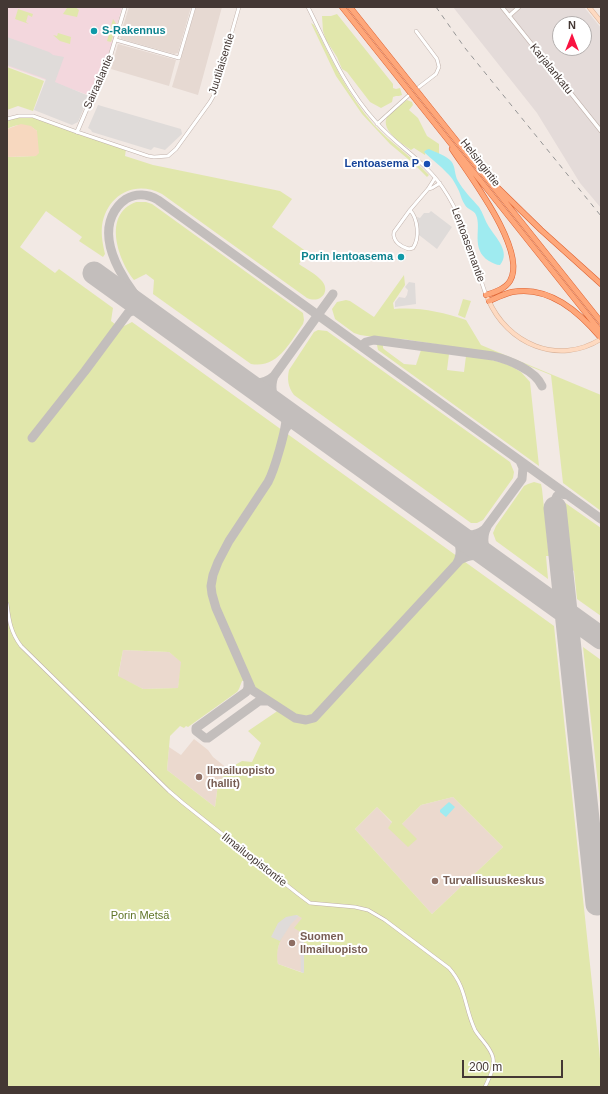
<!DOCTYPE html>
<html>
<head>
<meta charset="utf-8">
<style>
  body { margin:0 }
  #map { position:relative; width:608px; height:1094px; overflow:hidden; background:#f2e9e4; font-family:Arial,sans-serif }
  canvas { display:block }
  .frame { position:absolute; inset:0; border:8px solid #443834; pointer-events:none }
  .north { position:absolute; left:552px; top:16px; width:40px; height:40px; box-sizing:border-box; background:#fff; border:1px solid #b4afae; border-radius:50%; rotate:0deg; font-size:11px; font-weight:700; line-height:16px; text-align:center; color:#443834 }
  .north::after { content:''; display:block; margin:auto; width:14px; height:18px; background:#f91341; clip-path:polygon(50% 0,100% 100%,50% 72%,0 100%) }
  .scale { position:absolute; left:462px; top:1060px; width:101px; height:18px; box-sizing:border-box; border:2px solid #443834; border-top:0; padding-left:5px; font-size:12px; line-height:14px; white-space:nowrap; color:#443834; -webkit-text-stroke:3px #fff; paint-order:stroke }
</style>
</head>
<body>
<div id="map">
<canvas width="608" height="1094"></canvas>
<div class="frame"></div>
<div class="north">N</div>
<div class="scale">200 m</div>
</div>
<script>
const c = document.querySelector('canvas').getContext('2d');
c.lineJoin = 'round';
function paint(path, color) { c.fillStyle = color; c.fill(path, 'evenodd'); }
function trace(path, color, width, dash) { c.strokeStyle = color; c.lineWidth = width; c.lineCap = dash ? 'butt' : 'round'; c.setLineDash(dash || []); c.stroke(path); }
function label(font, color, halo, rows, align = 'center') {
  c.font = font + ' Arial,sans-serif'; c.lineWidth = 4; c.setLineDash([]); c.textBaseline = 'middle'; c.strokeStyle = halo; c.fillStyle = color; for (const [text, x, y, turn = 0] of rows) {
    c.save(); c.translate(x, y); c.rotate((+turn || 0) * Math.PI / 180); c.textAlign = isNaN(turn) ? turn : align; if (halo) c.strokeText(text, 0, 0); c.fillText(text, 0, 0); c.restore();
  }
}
paint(new Path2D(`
  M 129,7 L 191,7 L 178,53 L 174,54 L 121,39 L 120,36 Z
  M 196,7 L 222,7 L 198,95 L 172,87 Z
  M 118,44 L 176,60 L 169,86 L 111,69 Z`), '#e6d9d2');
paint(new Path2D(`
  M 453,7 L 584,7 L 601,28 L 601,208 L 580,183 L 537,113 ZM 560,24 L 584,24 L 584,48 L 560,48 Z`), '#e4dbd9');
paint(new Path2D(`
  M 123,650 L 169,652 L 182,662 L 178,688 L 143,689 L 118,677 Z
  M 194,739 L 208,750 L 213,757 L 228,769 L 218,784 L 215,807 L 167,770 L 169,747 L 181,755 Z
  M 453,797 L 503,847 L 432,914 L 355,829 L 377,807 L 392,823 L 388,828 L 402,824 L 421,805 Z
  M 296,915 L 303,918 L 295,928 L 304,934 L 304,973 L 278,964 L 276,955 L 280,941 L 278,923 Z`), '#ebd9ce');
paint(new Path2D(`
  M 7,7 L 122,7 L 105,69 L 91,96 L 7,66 Z`), '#f3d7dd');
paint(new Path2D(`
  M 65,7 L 75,7 L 79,10 L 77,17 L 63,14 L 67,8 Z
  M 18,9 L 33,14 L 32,17 L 28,15 L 26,22 L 29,24 L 15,19 Z
  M 337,14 L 393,84 L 393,88 L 396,89 L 400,88 L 402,95 L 399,96 L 396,96 L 393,97 L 392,102 L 381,108 L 370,102 L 347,72 L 342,69 L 337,57 L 326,40 L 323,31 L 322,16 L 331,16 Z
  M 113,19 L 117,25 L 111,42 L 107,41 Z
  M 311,23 L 314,25 C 332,60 348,95 374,125 C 391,143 412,157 429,175 L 427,177 L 414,164 L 390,144 L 362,114 L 336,76 Z
  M 58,33 L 71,37 L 70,44 L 60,41 L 53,35 L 57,36 Z
  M 7,67 L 44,81 L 33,111 L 18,106 L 7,110 Z
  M 407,100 L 412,102 L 413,105 L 409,110 L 418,118 L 427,136 L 439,144 L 439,155 L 435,152 L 426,150 L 425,155 L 414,148 L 411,150 C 401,143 377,128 389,114 C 394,109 401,105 407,100 Z
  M 26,115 L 126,149 L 125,156 L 153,165 L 280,191 L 292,199 L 272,227 L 307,252 L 299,264 C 306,269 316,274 322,281 C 331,292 320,304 307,298 L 162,194 C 134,179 106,196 102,226 C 101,236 103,245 105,254 L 103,257 L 79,241 L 82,237 L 46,211 L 20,247 L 55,273 L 59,269 L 113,308 L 111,321 L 120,328 L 132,322 L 554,626 L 601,1068 L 601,1087 L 7,1087 L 7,157 L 36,156 L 37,131 C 28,124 18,123 7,129 L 7,119 ZM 123,650 L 169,652 L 181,662 L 178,688 L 143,689 L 118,676 ZM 249,679 L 257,690 L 281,706 L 276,712 L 248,731 L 261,743 L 252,762 L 242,761 L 228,769 L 218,784 L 215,807 L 167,770 L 170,736 L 180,726 L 184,728 L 186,726 L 188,727 L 237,692 L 239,689 L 242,681 ZM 453,797 L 503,847 L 432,914 L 355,829 L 377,807 L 392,822 L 388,828 L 408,847 L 417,839 L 402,824 L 421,805 ZM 296,915 L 302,918 L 294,928 L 304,934 L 303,973 L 278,964 C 274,944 286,931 296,915 Z
  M 136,202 L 146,202 L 152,204 L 303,313 L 304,320 L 303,324 C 290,342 278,369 251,364 L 153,294 L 154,280 L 146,274 L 134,280 C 118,260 102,214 136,202 Z
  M 404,275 L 405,285 L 393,303 L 394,309 C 419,307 442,312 466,320 L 481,345 L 601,395 L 601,511 L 563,483 L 551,375 L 502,355 L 493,353 L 403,339 L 381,338 L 360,335 L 354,333 L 335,319 L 332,309 L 337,302 L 346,300 L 350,301 L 374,317 Z
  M 463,299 L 471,301 L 465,318 L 458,315 Z
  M 318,330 L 327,331 L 510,462 L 514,472 L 513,478 L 483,520 L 477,523 L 471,523 L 294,395 C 288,387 287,379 289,370 L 314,332 Z
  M 379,343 L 383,344 L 383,348 L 385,350 L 404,364 L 416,365 L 421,350 L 449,354 L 447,370 L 464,372 L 466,356 L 492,360 L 509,365 L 521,372 L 530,382 L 539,466 L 378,350 L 377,345 Z
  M 534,482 L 541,484 L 542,489 L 549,556 L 546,556 L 548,579 L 496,541 L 493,533 L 496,526 L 524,486 L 528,484 Z
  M 564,502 L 601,528 L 601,616 L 577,599 L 574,571 L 571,569 Z
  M 583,647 L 601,660 L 601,812 Z`), '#e1e7ac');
paint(new Path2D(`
  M 21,124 L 31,126 L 37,131 L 39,153 L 36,156 L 7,157 L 7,129 Z`), '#f7d8bf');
paint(new Path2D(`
  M 7,37 L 49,52 L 53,55 L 64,57 L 55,82 L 89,96 L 78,122 L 72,125 L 34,110 L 46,79 L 7,65 Z
  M 98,105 L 181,129 L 182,134 L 165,150 L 154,147 L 151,150 L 92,132 L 91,130 L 88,128 Z
  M 431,211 L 452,227 L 437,249 L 419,235 L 417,217 L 420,218 L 424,213 L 429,213 Z
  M 409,282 L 415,283 L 416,304 L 395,307 L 395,302 L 399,297 L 405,298 L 407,295 L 408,290 L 405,287 Z
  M 296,915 L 299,916 L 291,924 L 280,941 L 271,937 L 278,923 L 286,917 Z
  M 300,932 L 304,934 L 304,973 L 301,972 Z`), '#dfdbd9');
paint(new Path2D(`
  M 429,149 C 435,152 447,156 451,161 C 456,167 454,174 458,181 C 463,190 472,199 479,207 C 483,213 485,221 489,227 C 496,238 511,252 500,265 C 496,265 493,263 489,261 C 470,249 482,228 476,215 C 474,210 468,210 465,205 C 462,201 461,196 459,191 C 456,185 452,177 447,173 C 440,165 432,160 424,152 L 426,150 Z
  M 449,802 L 455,807 L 446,817 L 440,812 L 440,810 Z`), '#9febf0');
trace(new Path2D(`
  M 333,294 L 274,376 C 270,387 272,397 279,405 C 282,409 285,411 286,416 C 287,428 274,471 268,482 L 229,541 L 218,562 L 213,575 L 211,586 L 212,594 L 216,608 L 252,690 L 295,718 L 306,720 L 314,718 L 460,560 C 471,553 481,555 492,560
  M 153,315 C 131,293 98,248 112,216 C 115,209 120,203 126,199 C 136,193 148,194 158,200 L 601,519
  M 361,346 L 366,342 L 374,340 L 493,356 C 509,360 535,370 542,386
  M 239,378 C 252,385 264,385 275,375
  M 284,432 C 288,422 296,421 306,425
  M 32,438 L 85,371 L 128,313 L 137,309 L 148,312
  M 554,502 L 557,496 L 560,494 L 568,495
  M 487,527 C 481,539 484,549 492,560
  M 450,530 C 462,536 474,538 485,529 L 522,479 L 523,468 L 520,461
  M 451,531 C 460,540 463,552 457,563
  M 248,682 L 248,688 L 246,692 L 196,728 L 196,731 L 205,738 L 208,738 L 259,701 L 268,701`), '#c3bebc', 9);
trace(new Path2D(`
  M 94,273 L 601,638
  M 555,508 L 597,904`), '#c3bebc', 23);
const minor = new Path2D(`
  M 308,7 C 328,47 345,88 376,122 C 397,146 425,161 443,188 C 465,220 473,259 486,295
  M 416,31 L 437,59 L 439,67 L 436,74 L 419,87
  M 116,40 L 179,58 L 194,7
  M 7,119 L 19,116 L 33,116 L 77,132 L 148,156 L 154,157 L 168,156 L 176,149 L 210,102 L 214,95 L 239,7
  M 377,124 L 408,96
  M 428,189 L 432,188 L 440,183
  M 410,210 C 418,219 420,238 413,248 L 409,249 C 401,247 392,241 394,232 L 410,210 L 428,189 L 435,178
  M 7,604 C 9,621 11,633 21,646 L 169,791 L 183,803 L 298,894 L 310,903 L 355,907 L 368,910 L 385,920 L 449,968 C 467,988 464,1007 475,1030 C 480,1039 491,1047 493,1058 C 495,1068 489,1078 485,1087`);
const tertiary = new Path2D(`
  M 502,7 L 601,131
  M 509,16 L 519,7
  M 77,132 L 94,92 L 107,67 L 125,7`);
const secondary = new Path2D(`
  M 589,7 L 601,22
  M 488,299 C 507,344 558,366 601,339`);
const trunk = new Path2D(`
  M 342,7 L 601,332
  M 350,7 L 601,322
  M 452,149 C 469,175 528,251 510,281 C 505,289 495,292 486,295
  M 498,188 L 541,230 L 601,284
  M 489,301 C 496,298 504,294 512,292 C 549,285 579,312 601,338`);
trace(minor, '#c0b1aa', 4);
trace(tertiary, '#c0b1aa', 4.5);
trace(secondary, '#d5ae95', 5);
trace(trunk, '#dd6333', 6);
trace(minor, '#fff', 3);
trace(tertiary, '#fff', 3.5);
trace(secondary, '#fedac1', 4);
trace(trunk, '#fea77a', 5);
trace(new Path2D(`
  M 436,7 L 465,48 L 601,216`), '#949494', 1, [5, 5]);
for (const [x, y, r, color] of [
  [94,31,4,"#0f9aa8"],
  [427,164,4,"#1a4fb4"],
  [401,257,4,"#0f9aa8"],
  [199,777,4,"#8d6e63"],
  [435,881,4,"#8d6e63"],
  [292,943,4,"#8d6e63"]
]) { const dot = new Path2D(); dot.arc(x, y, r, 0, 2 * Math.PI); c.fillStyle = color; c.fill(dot); trace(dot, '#fff', 1.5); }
label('bold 11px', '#0d838f', '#fff', [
  ["S-Rakennus",102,31],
  ["Porin lentoasema",393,257,"right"]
], 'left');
label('11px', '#443834', '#fff', [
  ["Juutilaisentie",222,64,-73],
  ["Karjalankatu",551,69,51],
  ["Sairaalantie",99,82,-66],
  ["Helsingintie",480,163,52],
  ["Lentoasemantie",468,245,70],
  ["Ilmailuopistontie",254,860,38]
]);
label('bold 11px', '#164399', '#fff', [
  ["Lentoasema P",419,164]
], 'right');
label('bold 11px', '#785e54', '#fff', [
  ["Ilmailuopisto",207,771],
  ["(hallit)",207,784],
  ["Turvallisuuskeskus",443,881],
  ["Suomen",300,937],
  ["Ilmailuopisto",300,950]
], 'left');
label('11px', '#607528', '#fff', [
  ["Porin Metsä",140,916]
]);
</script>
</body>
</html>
